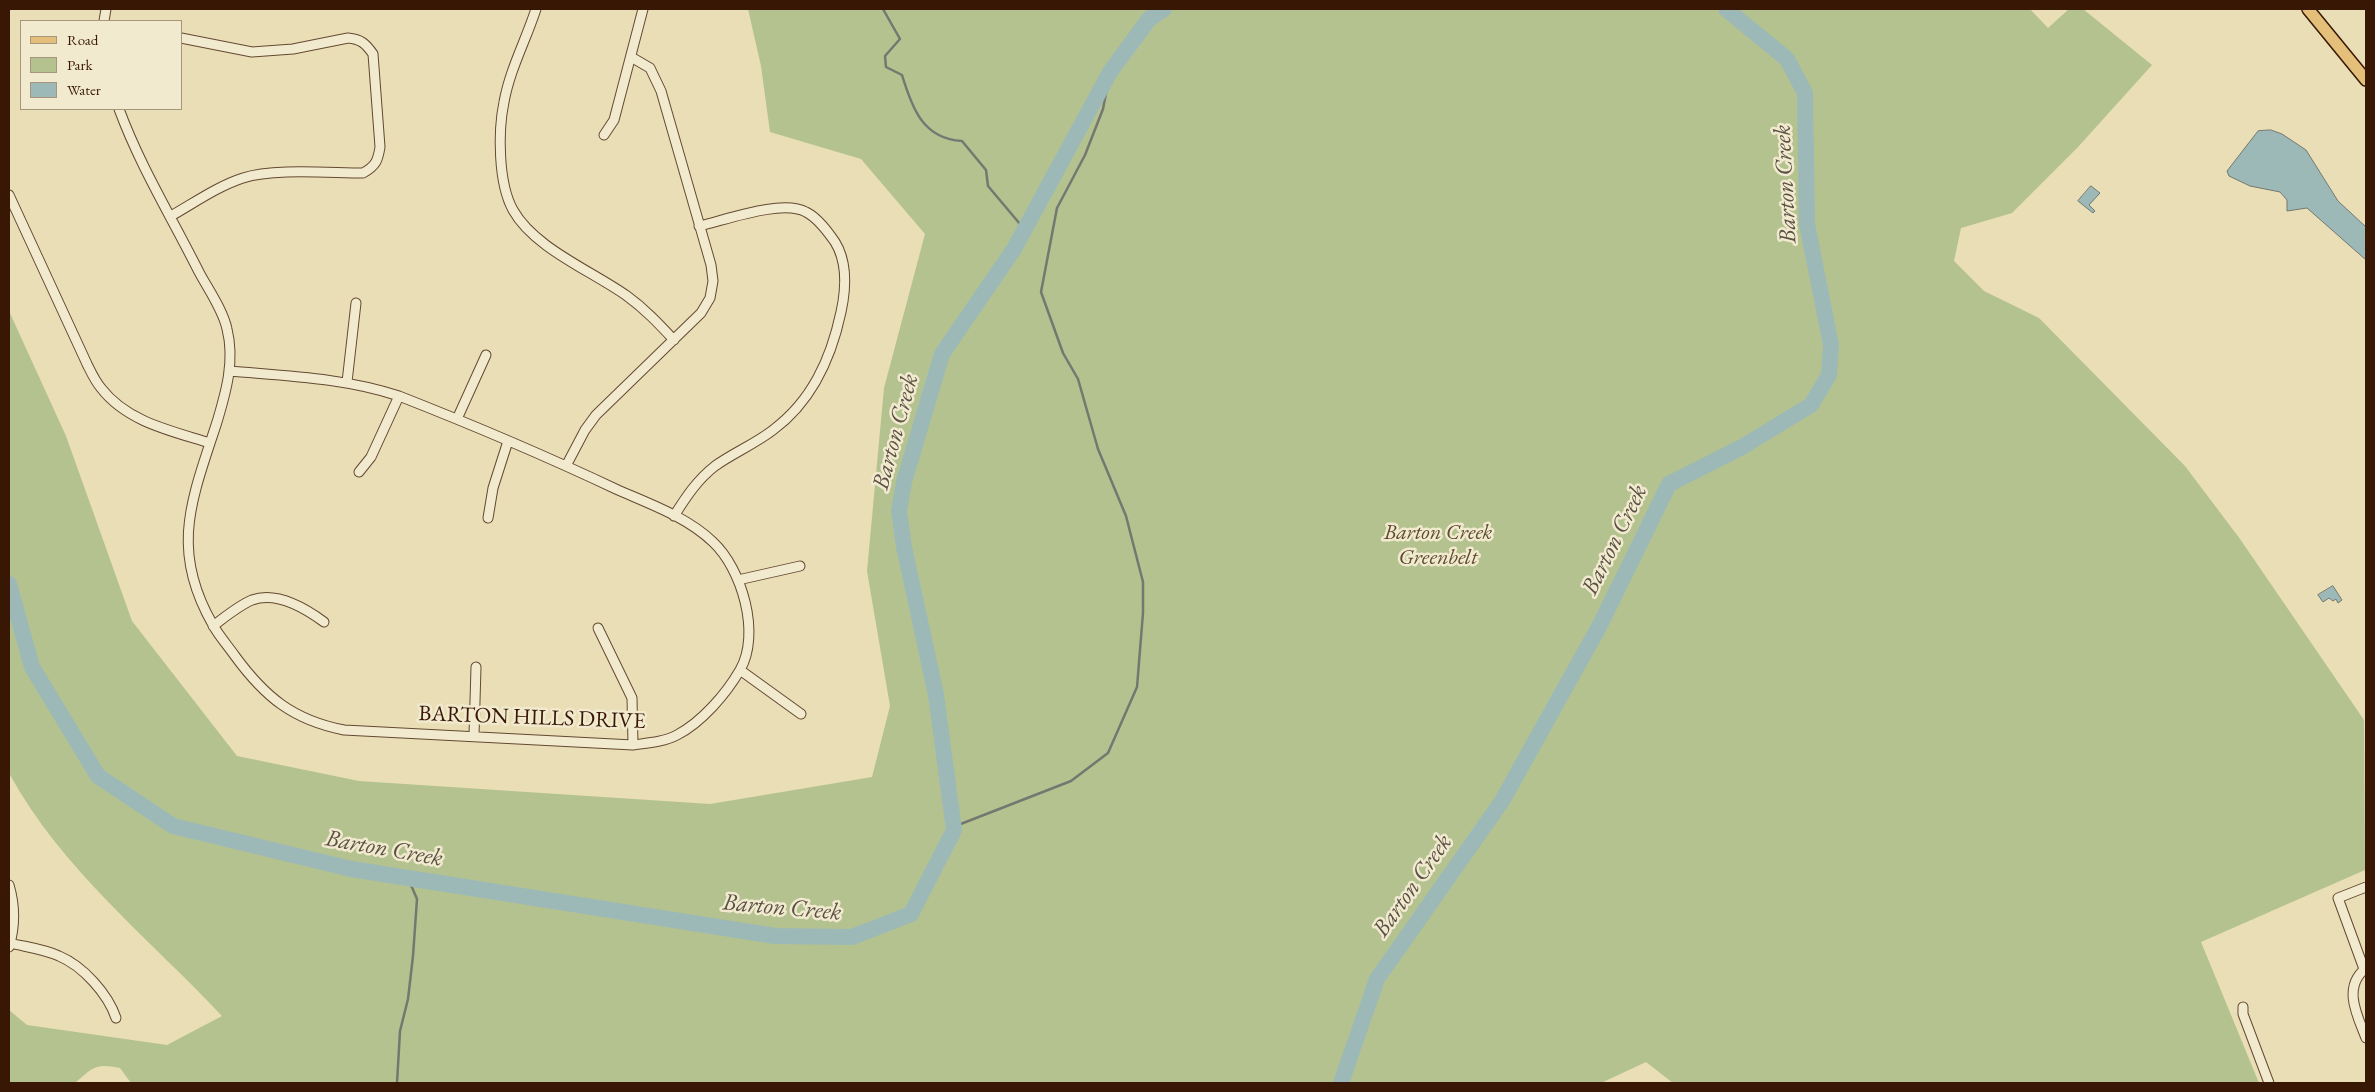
<!DOCTYPE html>
<html>
<head>
<meta charset="utf-8">
<style>
  body { margin:0 }
  #map { position:relative; width:2375px; height:1092px; overflow:hidden; background:#e9deb5; font-family:"EB Garamond",serif }
  canvas { display:block }
  .frame { position:absolute; inset:0; border:10px solid #381705; pointer-events:none }
  .legend { position:absolute; left:20px; top:20px; width:162px; height:90px; box-sizing:border-box; background:#f1eacf; border:1px solid #a7967e; margin:0; padding:6px 9px; list-style:none; font-size:15px; color:#381705 }
  .legend li { display:flex; align-items:center; gap:10px; height:25px }
  .legend b { width:25px; border:1px solid #a7967e }
</style>
</head>
<body>
<div id="map">
<canvas width="2375" height="1092"></canvas>
<div class="frame"></div>
<ul class="legend">
<li><b style="height:6px;background:#e4bf7a"></b>Road</li>
<li><b style="height:14px;background:#b4c290"></b>Park</li>
<li><b style="height:14px;background:#9cb9b8"></b>Water</li>
</ul>
</div>
<script>
const c = document.querySelector('canvas').getContext('2d');
c.lineJoin = 'round';
function paint(path, color) { c.fillStyle = color; c.fill(path, 'evenodd'); }
function trace(path, color, width, dash) { c.strokeStyle = color; c.lineWidth = width; c.lineCap = dash ? 'butt' : 'round'; c.setLineDash(dash || []); c.stroke(path); }
function label(font, color, halo, rows, align = 'center') {
  c.font = font + ' "EB Garamond",serif'; c.lineWidth = 5; c.setLineDash([]); c.textBaseline = 'middle'; c.strokeStyle = halo; c.fillStyle = color; for (const [text, x, y, turn = 0] of rows) {
    c.save(); c.translate(x, y); c.rotate((+turn || 0) * Math.PI / 180); c.textAlign = isNaN(turn) ? turn : align; if (halo) c.strokeText(text, 0, 0); c.fillText(text, 0, 0); c.restore();
  }
}
paint(new Path2D(`
  M 748,9 L 2030,9 L 2048,28 L 2069,9 L 2083,9 L 2152,65 L 2078,147 L 2012,213 L 1961,228 L 1954,261 L 1984,291 L 2039,318 L 2185,466 L 2240,539 L 2364,720 L 2365,870 L 2201,942 L 2259,1083 L 1673,1083 L 1646,1062 L 1601,1083 L 131,1083 L 120,1068 C 96,1063 93,1067 75,1083 L 9,1083 L 9,1010 L 27,1025 L 167,1045 L 222,1016 C 149,938 61,869 9,773 L 9,311 L 66,436 L 132,621 L 237,756 L 359,781 L 710,804 L 872,777 L 890,706 L 867,571 L 884,388 L 925,234 L 861,159 L 770,132 L 761,66 Z`), '#b4c290');
const water = new Path2D(`
  M 2271,130 L 2282,134 L 2306,150 L 2338,201 L 2366,227 L 2366,260 L 2307,208 L 2287,211 L 2287,200 L 2280,192 L 2250,186 L 2229,176 L 2227,171 L 2258,131 Z
  M 2091,186 L 2100,193 L 2089,205 L 2095,211 L 2093,213 L 2078,201 Z
  M 2333,586 L 2342,600 L 2338,603 L 2336,599 L 2333,601 L 2329,598 L 2323,602 L 2318,595 Z`);
paint(water, '#9cb9b8');
trace(water, '#747870', 1);
trace(new Path2D(`
  M 883,9 L 900,39 L 885,56 L 886,67 L 902,75 C 912,108 923,139 962,141 L 986,170 L 988,186 L 1025,230
  M 953,827 L 1071,781 L 1108,753 L 1137,687 L 1143,613 L 1143,582 L 1126,516 L 1098,449 L 1078,379 L 1063,353 L 1041,292 L 1057,208 L 1085,155 L 1103,109 L 1110,72
  M 397,1083 L 400,1031 L 408,999 L 413,956 L 417,899 L 408,878`), '#747870', 2.5);
trace(new Path2D(`
  M 9,584 L 32,667 L 98,776 L 173,826 L 351,869 L 775,936 L 852,937 L 911,914 L 954,830 L 936,695 L 904,547 L 899,511 L 904,482 L 942,354 L 1014,249 L 1110,72 L 1149,19 L 1164,9
  M 1341,1083 L 1377,979 L 1502,801 L 1600,625 L 1669,484 L 1742,447 L 1811,405 L 1829,375 L 1831,345 L 1807,224 L 1805,93 L 1787,59 L 1726,9`), '#9cb9b8', 16);
const minor = new Path2D(`
  M 536,9 C 526,40 510,69 504,102 C 498,131 498,183 513,210 C 534,248 592,271 627,296 C 645,309 659,324 674,340
  M 104,21 L 106,9
  M 119,109 C 140,166 172,218 199,272 C 208,289 223,310 227,329 C 235,361 226,392 217,422 C 192,499 169,549 213,625 C 219,636 228,646 235,656 C 265,697 293,720 344,730 L 633,745 C 648,743 664,742 677,735 C 702,722 726,694 740,670 C 761,634 742,569 713,542 C 687,517 650,504 618,490 C 546,456 473,425 399,396 C 345,378 287,376 230,371
  M 604,135 L 614,120 L 643,9
  M 9,195 L 87,364 C 91,372 95,381 101,388 C 127,422 172,431 210,443
  M 171,216 C 194,203 218,186 243,178 C 273,168 330,173 363,173 C 376,166 378,160 380,147 L 373,54 C 366,44 361,39 348,38 L 293,49 L 252,52 L 181,38
  M 347,382 L 356,303
  M 457,419 L 486,355
  M 566,466 L 585,430 L 596,415 L 701,313 L 710,298 L 713,281 L 711,265 L 661,91 L 650,68 L 631,57
  M 359,472 L 371,457 L 399,396
  M 674,516 C 686,497 697,480 715,466 C 733,453 755,444 773,430 C 812,401 831,359 841,312 C 846,289 848,263 835,242 C 828,232 818,218 806,212 C 782,199 726,220 699,226
  M 488,518 L 493,488 L 508,441
  M 738,580 L 800,566
  M 213,626 C 225,617 238,606 252,600 C 277,591 305,608 324,622
  M 598,628 L 632,698 L 633,745
  M 740,670 L 801,714
  M 474,735 L 476,667
  M 9,885 C 15,905 15,927 9,947
  M 10,943 C 26,947 44,949 59,956 C 83,966 108,994 116,1018
  M 2366,968 C 2342,987 2357,1015 2366,1038
  M 2364,969 L 2338,898 L 2366,887
  M 2243,1007 L 2243,1014 L 2269,1083`);
const major = new Path2D(`
  M 2308,9 L 2366,80`);
trace(minor, '#644931', 11);
trace(major, '#381705', 14);
trace(minor, '#f1eacf', 9);
trace(major, '#e4bf7a', 11);
label('italic 22px', '#5d4a2f', '#f1eacf', [
  ["Barton Creek",1438,533],
  ["Greenbelt",1438,558]
]);
label('22px', '#381705', '#f1eacf', [
  ["BARTON HILLS DRIVE",532,718,2]
]);
label('italic 24px', '#5b5044', '#f1eacf', [
  ["Barton Creek",1786,184,-93],
  ["Barton Creek",896,432,-75],
  ["Barton Creek",1615,540,-64],
  ["Barton Creek",384,849,10],
  ["Barton Creek",1413,886,-55],
  ["Barton Creek",782,908,5]
]);
</script>
</body>
</html>
